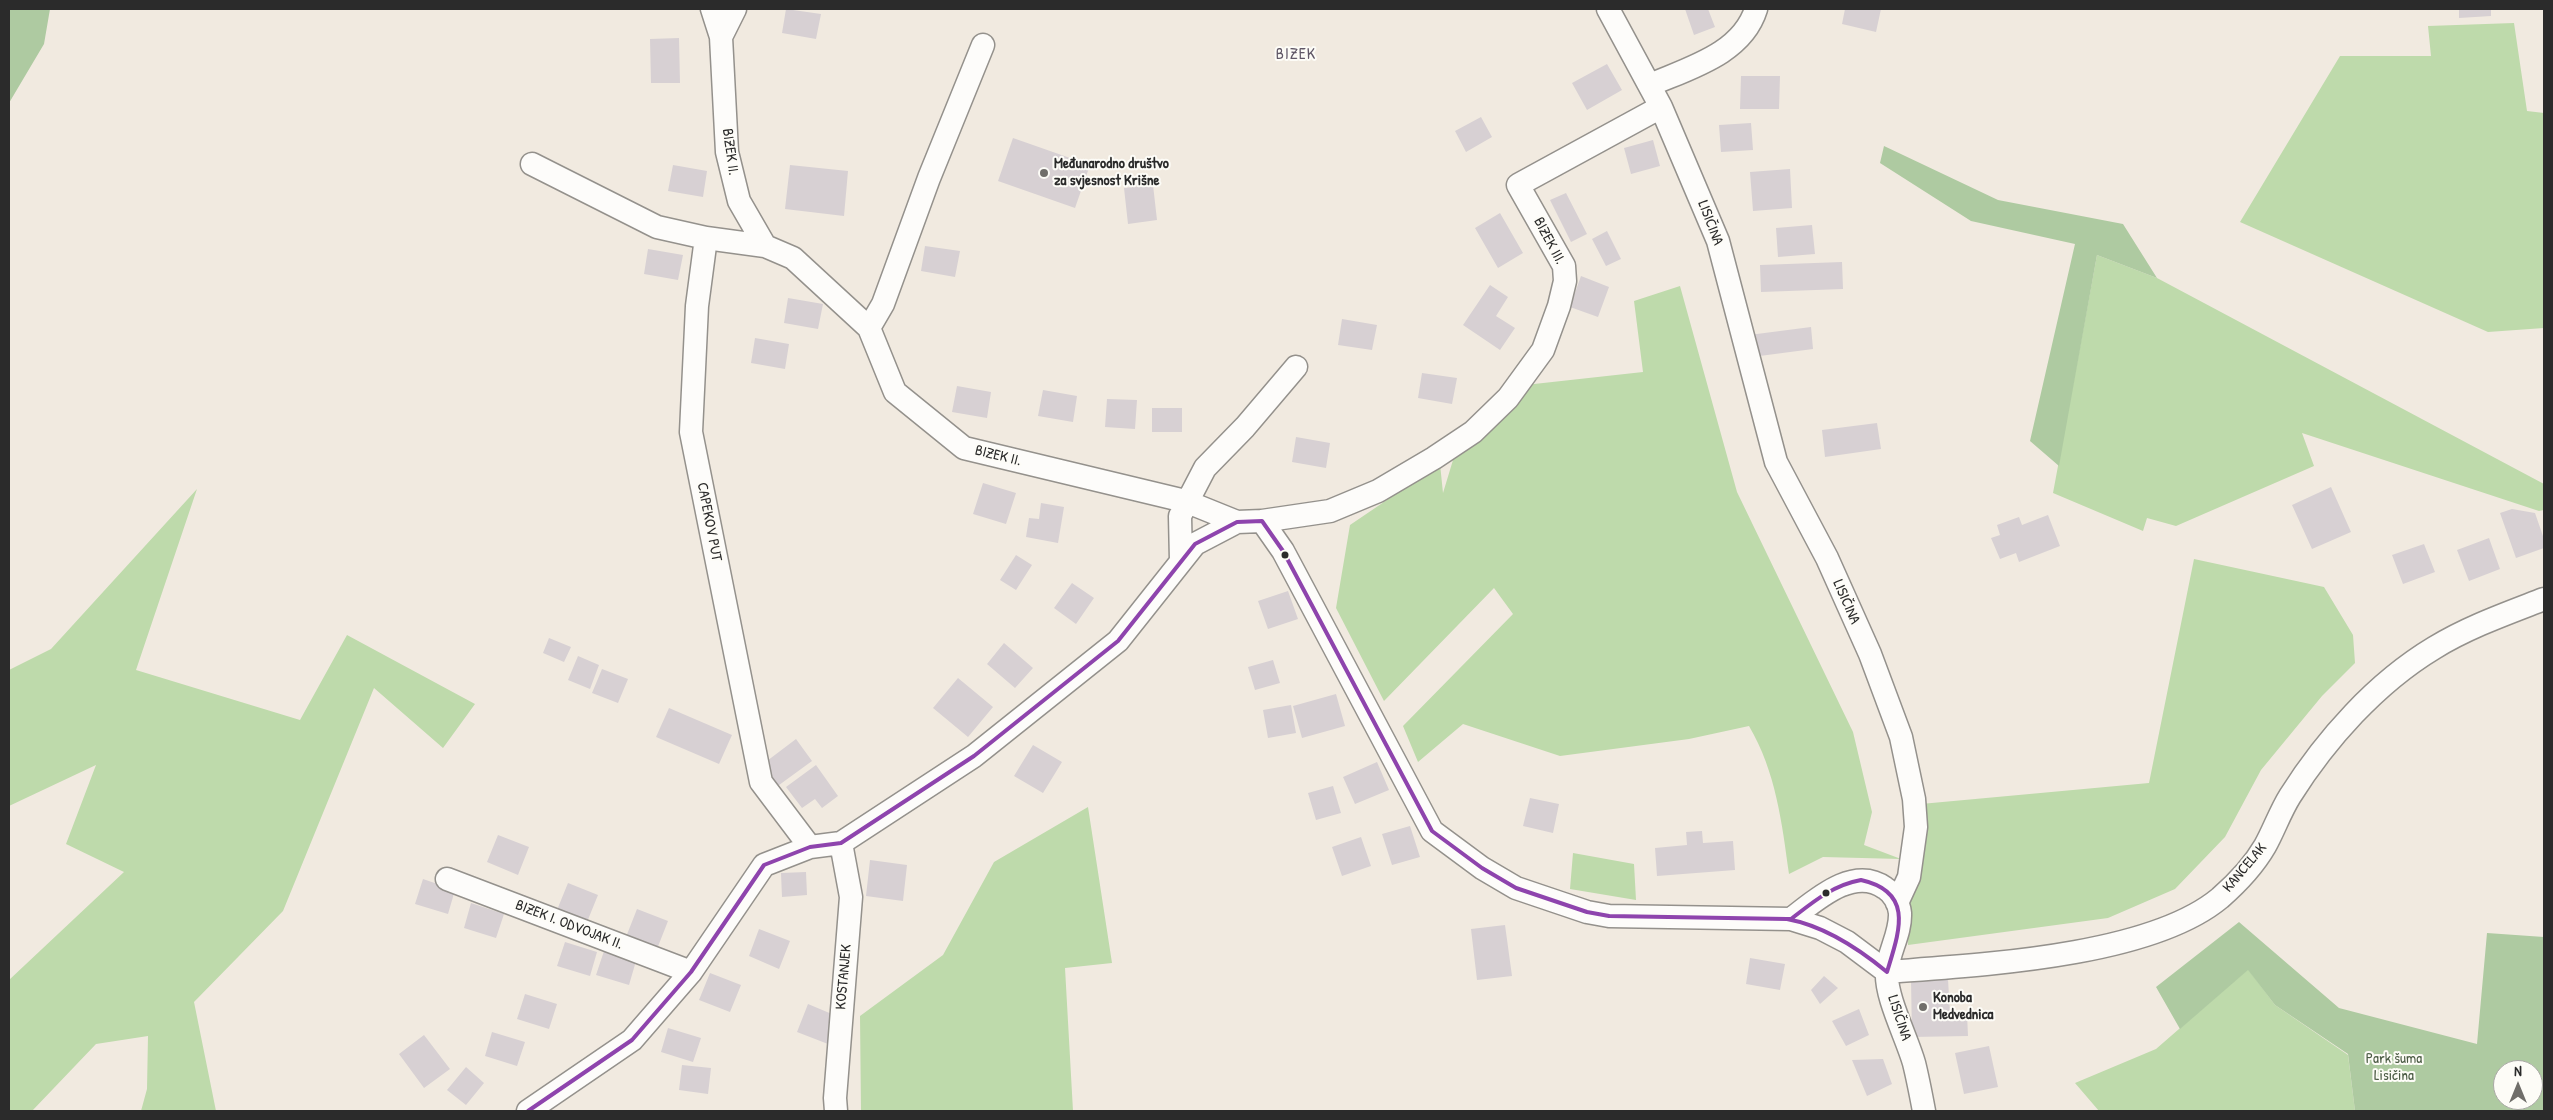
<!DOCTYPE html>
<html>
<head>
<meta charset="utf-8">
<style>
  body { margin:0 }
  #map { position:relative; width:2553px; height:1120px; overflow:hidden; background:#f1eae0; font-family:"Patrick Hand",sans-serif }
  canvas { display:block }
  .frame { position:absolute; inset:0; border:10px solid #2b2b2b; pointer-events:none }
  .north { position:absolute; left:2493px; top:1060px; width:50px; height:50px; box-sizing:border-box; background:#fdfcf7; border:1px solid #a9a8a5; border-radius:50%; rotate:0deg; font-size:14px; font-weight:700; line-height:20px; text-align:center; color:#2b2b2b }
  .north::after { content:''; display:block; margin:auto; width:18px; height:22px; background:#706e6a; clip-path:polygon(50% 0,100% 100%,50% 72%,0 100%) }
</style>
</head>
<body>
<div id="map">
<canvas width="2553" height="1120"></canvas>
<div class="frame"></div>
<div class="north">N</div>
</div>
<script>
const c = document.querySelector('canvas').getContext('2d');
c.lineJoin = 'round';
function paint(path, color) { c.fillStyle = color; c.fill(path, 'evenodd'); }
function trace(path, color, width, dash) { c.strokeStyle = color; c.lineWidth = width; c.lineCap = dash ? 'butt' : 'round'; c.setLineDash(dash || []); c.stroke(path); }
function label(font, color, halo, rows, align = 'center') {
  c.font = font + ' "Patrick Hand",sans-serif'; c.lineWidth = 4; c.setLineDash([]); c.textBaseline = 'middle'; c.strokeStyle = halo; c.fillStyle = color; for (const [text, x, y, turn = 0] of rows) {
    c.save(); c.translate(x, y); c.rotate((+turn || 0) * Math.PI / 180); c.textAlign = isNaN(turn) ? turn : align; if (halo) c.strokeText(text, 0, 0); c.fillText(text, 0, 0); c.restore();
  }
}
paint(new Path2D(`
  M 2514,23 L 2527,111 L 2544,113 L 2544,328 L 2488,332 L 2240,222 L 2340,56 L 2431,56 L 2428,26 Z
  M 2097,255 L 2157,278 L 2544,484 L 2544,510 L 2539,511 L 2302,433 L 2314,466 L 2176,526 L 2147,518 L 2143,531 L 2053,493 Z
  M 1680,286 L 1737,492 L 1853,732 L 1872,812 L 1864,845 L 1901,859 L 1823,857 L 1789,874 C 1782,823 1776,772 1749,726 L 1689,739 L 1560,756 L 1463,724 L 1418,762 L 1403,726 L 1513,614 L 1494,588 L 1384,701 L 1336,608 L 1350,525 L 1440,464 L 1443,493 L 1460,437 L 1516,386 L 1643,372 L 1634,301 Z
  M 197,489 L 136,670 L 300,720 L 347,635 L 475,704 L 443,748 L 374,688 L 283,911 L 194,1002 L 216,1111 L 141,1111 L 147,1089 L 148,1036 L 96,1044 L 32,1111 L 9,1111 L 9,980 L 124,872 L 66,844 L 96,765 L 9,806 L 9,670 L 51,649 Z
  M 2194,559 L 2324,587 L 2353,635 L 2355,663 L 2322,696 L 2261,770 L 2225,837 L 2175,889 L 2108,918 L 1908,945 L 1910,805 L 2149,783 Z
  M 1088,807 L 1112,963 L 1065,968 L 1073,1111 L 861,1111 L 860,1016 L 943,955 L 994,862 Z
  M 1573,853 L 1634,864 L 1636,900 L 1570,889 Z
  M 2248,969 L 2275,1005 L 2348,1055 L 2355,1111 L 2099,1111 L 2075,1083 L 2156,1049 Z`), '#bedaab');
paint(new Path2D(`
  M 9,9 L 50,9 L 44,44 L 9,103 Z
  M 1884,146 L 1998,200 L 2123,224 L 2157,278 L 2097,255 L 2059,466 L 2030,441 L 2075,244 L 1971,221 L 1880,163 Z
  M 2239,922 L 2339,1008 L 2477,1044 L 2487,933 L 2544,937 L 2544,1111 L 2355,1111 L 2348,1054 L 2275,1005 L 2248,970 L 2180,1029 L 2156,987 ZM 2503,1070 L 2533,1070 L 2533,1100 L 2503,1100 Z`), '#aecaa1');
paint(new Path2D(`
  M 786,9 L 821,14 L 816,39 L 782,33 Z
  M 1685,9 L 1708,9 L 1715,27 L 1694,35 Z
  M 1845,9 L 1881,9 L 1876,32 L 1842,24 Z
  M 2459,9 L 2491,9 L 2491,16 L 2459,18 Z
  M 679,38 L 680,83 L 651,83 L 650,39 Z
  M 1607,64 L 1622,90 L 1587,110 L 1572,83 Z
  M 1741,76 L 1780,76 L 1779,109 L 1740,109 Z
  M 1481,117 L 1492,137 L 1466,152 L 1455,131 Z
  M 1751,123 L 1753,150 L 1721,152 L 1719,125 Z
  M 1013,138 L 1090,165 L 1075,208 L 998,181 Z
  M 1653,140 L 1660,166 L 1631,174 L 1624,148 Z
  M 673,165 L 707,171 L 703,197 L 668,191 Z
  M 790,165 L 848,171 L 844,216 L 785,209 Z
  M 1790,169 L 1792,208 L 1753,211 L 1750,172 Z
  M 1153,185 L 1157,220 L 1128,224 L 1124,188 Z
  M 1566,193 L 1587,234 L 1571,242 L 1550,200 Z
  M 1500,213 L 1523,253 L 1498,268 L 1475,228 Z
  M 1812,225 L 1815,254 L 1778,257 L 1776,228 Z
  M 1607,231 L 1621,259 L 1606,266 L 1592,239 Z
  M 925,246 L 960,251 L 955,277 L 921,271 Z
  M 648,249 L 683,255 L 678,280 L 644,274 Z
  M 1842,262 L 1843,289 L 1761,292 L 1760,265 Z
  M 1581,276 L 1609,287 L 1598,317 L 1570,307 Z
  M 1490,285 L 1508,297 L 1496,316 L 1515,328 L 1500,350 L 1463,325 Z
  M 788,298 L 823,304 L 818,329 L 784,323 Z
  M 1342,319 L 1377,325 L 1372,350 L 1338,345 Z
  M 1811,327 L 1813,349 L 1752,357 L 1749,335 Z
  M 755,338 L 789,344 L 785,369 L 751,363 Z
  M 1422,373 L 1457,378 L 1452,404 L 1418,398 Z
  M 957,386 L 991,392 L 987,418 L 952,412 Z
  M 1043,390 L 1077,396 L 1073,422 L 1038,416 Z
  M 1107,399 L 1137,400 L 1135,429 L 1105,427 Z
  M 1152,408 L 1182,408 L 1182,432 L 1152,432 Z
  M 1877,423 L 1881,449 L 1825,457 L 1822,430 Z
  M 1296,437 L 1330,443 L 1326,468 L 1292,462 Z
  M 983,483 L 1016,493 L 1006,524 L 973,514 Z
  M 2331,487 L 2351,532 L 2312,549 L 2292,505 Z
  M 1041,503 L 1064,507 L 1058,543 L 1026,537 L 1029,518 L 1039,519 Z
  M 2512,509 L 2535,513 L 2544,539 L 2544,548 L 2516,558 L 2500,513 Z
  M 2048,515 L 2060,546 L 2019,562 L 2016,553 L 2000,559 L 1991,538 L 2000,535 L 1997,525 L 2019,517 L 2022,525 Z
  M 2489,538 L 2500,569 L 2469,581 L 2457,550 Z
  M 2424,544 L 2435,572 L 2403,584 L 2392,555 Z
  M 1016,555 L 1032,565 L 1016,590 L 1000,580 Z
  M 1072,583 L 1094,598 L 1076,624 L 1054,608 Z
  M 1288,591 L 1298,619 L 1268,629 L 1258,601 Z
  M 549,638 L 571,647 L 564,662 L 543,653 Z
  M 1004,643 L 1033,668 L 1015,688 L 987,664 Z
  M 578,656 L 599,665 L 590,689 L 568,680 Z
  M 1273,660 L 1280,683 L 1255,690 L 1248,667 Z
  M 602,669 L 628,679 L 618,703 L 592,693 Z
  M 958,678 L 993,707 L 968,737 L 933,708 Z
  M 1336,694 L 1345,726 L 1302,738 L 1293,706 Z
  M 1291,705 L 1296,733 L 1268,738 L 1263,710 Z
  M 669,708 L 732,735 L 719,764 L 656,737 Z
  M 796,739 L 812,761 L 775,788 L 759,767 Z
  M 1033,745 L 1062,762 L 1043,793 L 1014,776 Z
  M 1377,762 L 1389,790 L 1355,804 L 1343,777 Z
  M 816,765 L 838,796 L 822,808 L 815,799 L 802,808 L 786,787 Z
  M 1333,786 L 1341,813 L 1316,820 L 1308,793 Z
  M 1530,798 L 1559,804 L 1553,833 L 1523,826 Z
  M 1410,826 L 1420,857 L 1392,865 L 1382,834 Z
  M 1702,831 L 1703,843 L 1733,841 L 1735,870 L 1657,876 L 1655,848 L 1687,845 L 1686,832 Z
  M 498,835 L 529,847 L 518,875 L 487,862 Z
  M 1361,837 L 1371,866 L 1342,876 L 1332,847 Z
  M 870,860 L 907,865 L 903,901 L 866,896 Z
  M 806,872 L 807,895 L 782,897 L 781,873 Z
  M 423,879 L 455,890 L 448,914 L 415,904 Z
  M 568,883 L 598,895 L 587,922 L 557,910 Z
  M 471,903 L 504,914 L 496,938 L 464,928 Z
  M 637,909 L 668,921 L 657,949 L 626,937 Z
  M 1505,925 L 1512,976 L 1477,980 L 1471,929 Z
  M 759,929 L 790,941 L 779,969 L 749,956 Z
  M 565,942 L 597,952 L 590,976 L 557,966 Z
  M 604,951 L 636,961 L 629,985 L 596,975 Z
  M 1750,958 L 1785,964 L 1780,990 L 1746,984 Z
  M 710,973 L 741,985 L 730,1012 L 699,1000 Z
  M 1824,976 L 1838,988 L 1820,1004 L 1811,990 Z
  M 1948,979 L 1950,1014 L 1967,1014 L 1968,1036 L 1912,1037 L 1911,980 Z
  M 525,994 L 557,1004 L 549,1029 L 517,1019 Z
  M 808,1004 L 839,1017 L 828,1044 L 797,1032 Z
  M 1859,1009 L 1869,1035 L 1846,1046 L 1832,1021 Z
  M 668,1028 L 701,1038 L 693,1062 L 661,1052 Z
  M 492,1032 L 525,1042 L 517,1066 L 485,1056 Z
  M 424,1035 L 450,1069 L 424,1088 L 399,1054 Z
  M 1989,1046 L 1998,1087 L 1964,1094 L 1955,1053 Z
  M 1883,1059 L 1892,1084 L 1867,1096 L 1852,1060 Z
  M 682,1065 L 711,1068 L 708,1094 L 679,1090 Z
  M 466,1067 L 484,1083 L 466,1105 L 447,1090 Z`), '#d7d0d3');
const minor = new Path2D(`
  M 712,9 L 721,37 L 727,152 L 739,201 L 765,246 L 793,258 L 869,328 L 895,392 L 964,448 L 1185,501 L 1237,522 L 1262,521 L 1283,551 L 1432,831 L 1482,868 L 1516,888 L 1587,912 L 1609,916 L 1791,919 L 1820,928 L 1847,942 L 1887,972
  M 721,37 L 735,9
  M 1650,85 C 1689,68 1742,54 1756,9
  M 1661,107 L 1718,241 L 1776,462 L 1827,558 L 1870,654 L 1901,737 L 1914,799 L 1916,827 L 1909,877 L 1897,903
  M 532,164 L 657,227 L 706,238
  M 765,246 L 706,238 L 697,306 L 691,432 L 761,782 L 810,847
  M 869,328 L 883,304 L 929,178 L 983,45
  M 1262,521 L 1330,511 L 1378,491 L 1434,458 L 1473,432 L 1508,398 L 1543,350 L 1559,306 L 1565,281 L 1564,266 L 1518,185 L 1661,107 L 1608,9
  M 1181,561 L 1180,516 L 1205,468 L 1245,427 L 1296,367
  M 447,879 L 691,972
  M 1791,919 C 1815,901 1853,865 1885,888 C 1893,893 1899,903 1900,913 C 1901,934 1888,952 1887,972 C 1885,996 1907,1038 1914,1063 C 1918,1079 1921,1095 1924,1111
  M 1887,972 C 1978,965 2149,957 2220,898 C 2236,884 2254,865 2265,846 C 2274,830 2280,812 2290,796 C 2326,739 2376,683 2434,648 C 2468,627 2508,613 2544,599
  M 528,1111 L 632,1040 L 691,972 L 764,865 L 810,847 L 841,843 L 974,756 L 1118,641 L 1195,544 L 1237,522
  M 836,1111 L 835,1098 L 851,897 L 841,843`);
trace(minor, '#94918c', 25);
trace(minor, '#fdfcfa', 22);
trace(new Path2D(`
  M 1861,880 C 1915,892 1899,932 1887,972 C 1858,948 1825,926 1787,919 L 1791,919 C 1813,902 1833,885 1861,880 Z
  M 1609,916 L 1787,919
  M 1609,916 L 1787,919
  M 528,1111 L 632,1040 L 691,972 L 764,865 L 810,847 L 841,843 L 974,756 L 1118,641 L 1195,544 L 1237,522 L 1262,521 L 1283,551 L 1432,831 L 1482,868 L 1516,888 L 1587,912 L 1609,916`), '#8e44ad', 4);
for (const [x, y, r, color] of [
  [1044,173,5,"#706e6a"],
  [1285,555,4.5,"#2b2b2b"],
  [1826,893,4.5,"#2b2b2b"],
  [1923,1007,5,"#706e6a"]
]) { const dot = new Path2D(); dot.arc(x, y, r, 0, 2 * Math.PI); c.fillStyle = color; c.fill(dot); trace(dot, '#fdfcf7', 2); }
label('15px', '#2b2b2b', '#fdfcf7', [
  ["BIZEK II.",730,152,82],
  ["LISIČINA",1710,223,69],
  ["BIZEK III.",1549,241,62],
  ["BIZEK II.",998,456,14],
  ["CAPEKOV PUT",709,522,79],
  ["LISIČINA",1846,602,66],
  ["KANCELAK",2245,868,-50],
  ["BIZEK I. ODVOJAK II.",569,925,21],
  ["KOSTANJEK",844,977,-85],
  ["LISIČINA",1899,1018,72]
]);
label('bold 15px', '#2b2b2b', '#fdfcf7', [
  ["Međunarodno društvo",1054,164],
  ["za svjesnost Krišne",1054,181],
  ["Konoba",1933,998],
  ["Medvednica",1933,1015]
], 'left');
label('15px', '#4b5b44', '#fdfcf7', [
  ["Park šuma",2394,1059],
  ["Lisičina",2394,1076]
]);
c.letterSpacing = '1px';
label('16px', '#615867', '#fdfcf7', [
  ["BIZEK",1296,55]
]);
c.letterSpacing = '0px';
</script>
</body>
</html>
